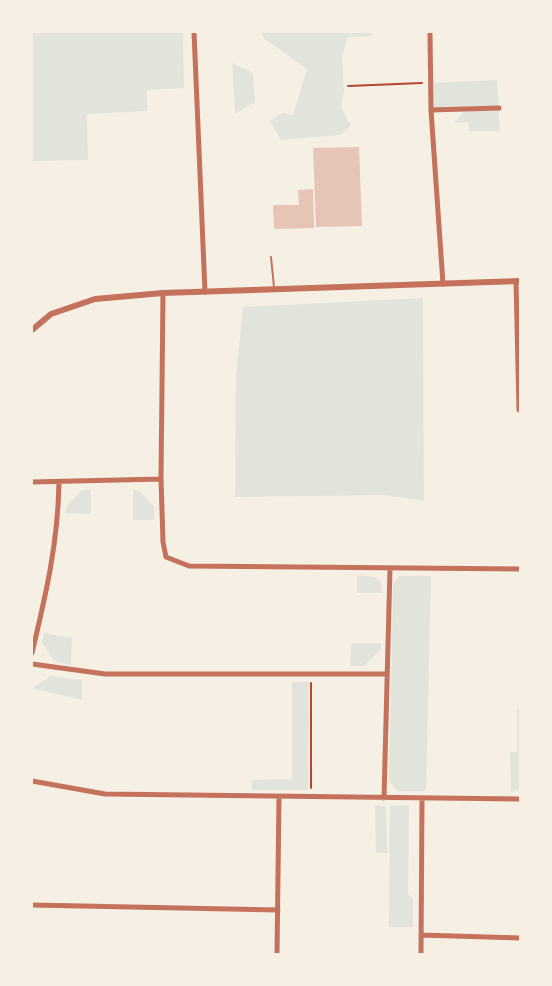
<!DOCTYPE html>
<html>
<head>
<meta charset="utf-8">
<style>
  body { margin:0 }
  #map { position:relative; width:552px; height:986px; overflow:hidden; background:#f6efe4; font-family:Jost,sans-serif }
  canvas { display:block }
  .frame { position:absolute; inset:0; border:33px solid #f6efe4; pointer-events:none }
</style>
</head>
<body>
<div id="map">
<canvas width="552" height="986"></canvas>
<div class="frame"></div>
</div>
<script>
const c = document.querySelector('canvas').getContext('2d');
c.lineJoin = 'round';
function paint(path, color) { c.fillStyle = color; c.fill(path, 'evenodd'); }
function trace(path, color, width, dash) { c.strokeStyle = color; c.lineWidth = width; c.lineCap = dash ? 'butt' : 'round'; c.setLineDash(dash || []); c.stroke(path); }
paint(new Path2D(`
  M 32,32 L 183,32 L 184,88 L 147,90 L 147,111 L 87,114 L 88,160 L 32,161 Z
  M 261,32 L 371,32 L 371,36 L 348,37 L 342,57 L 344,91 L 341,107 L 351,126 L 340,135 L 281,140 L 270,121 L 282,113 L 293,115 L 307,69 L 265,39 Z
  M 232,63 L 253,73 L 255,102 L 235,114 Z
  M 497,80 L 500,131 L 469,131 L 468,122 L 454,123 L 465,110 L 431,110 L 431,83 Z
  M 423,298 L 424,501 L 384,495 L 235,497 L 236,377 L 243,307 Z
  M 83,490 L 91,490 L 91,514 L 66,513 L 66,506 Z
  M 133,490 L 138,490 L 154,506 L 154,520 L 133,520 Z
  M 357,575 L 376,577 L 381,582 L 382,593 L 357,593 Z
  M 399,576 L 431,576 L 426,791 L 397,791 L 389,780 L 393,585 Z
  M 44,633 L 72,638 L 71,665 L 55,662 L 42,642 Z
  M 351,643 L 381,643 L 381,649 L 364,666 L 350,666 Z
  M 51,676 L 82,680 L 82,700 L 32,688 Z
  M 292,682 L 309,682 L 308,790 L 252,790 L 252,780 L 292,779 Z
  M 517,709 L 520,709 L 520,789 L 511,792 L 510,752 L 517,752 Z
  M 375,805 L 386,807 L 387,853 L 376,853 Z
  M 409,805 L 408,894 L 413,899 L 413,927 L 389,927 L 390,806 Z`), '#e2e4dc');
paint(new Path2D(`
  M 359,147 L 362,226 L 316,227 L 313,148 Z
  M 313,189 L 314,228 L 274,229 L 273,205 L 299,205 L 298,190 Z`), '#e6c5b7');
trace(new Path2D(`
  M 348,86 L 422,83
  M 311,683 L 311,788`), '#b5482f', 2);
trace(new Path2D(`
  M 271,257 L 274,287`), '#c5725c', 2);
trace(new Path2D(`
  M 194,32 L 205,292
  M 430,32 L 431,110 L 443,284
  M 431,110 L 499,108
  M 516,281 L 519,410
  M 163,293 L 161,479 L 163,542 L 166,557 L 189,566 L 520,569
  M 32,482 L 161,479
  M 32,653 C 46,594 58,543 59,482
  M 32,664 L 105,674 L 387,674
  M 32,781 L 105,794 L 520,799
  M 384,798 L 390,568
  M 32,905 L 278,910
  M 421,935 L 520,938
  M 277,954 L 279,797
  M 421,954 L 422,798`), '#c5725c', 5);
trace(new Path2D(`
  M 32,330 L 51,314 L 95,299 L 163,293 L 520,281`), '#c5725c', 6);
</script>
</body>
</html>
